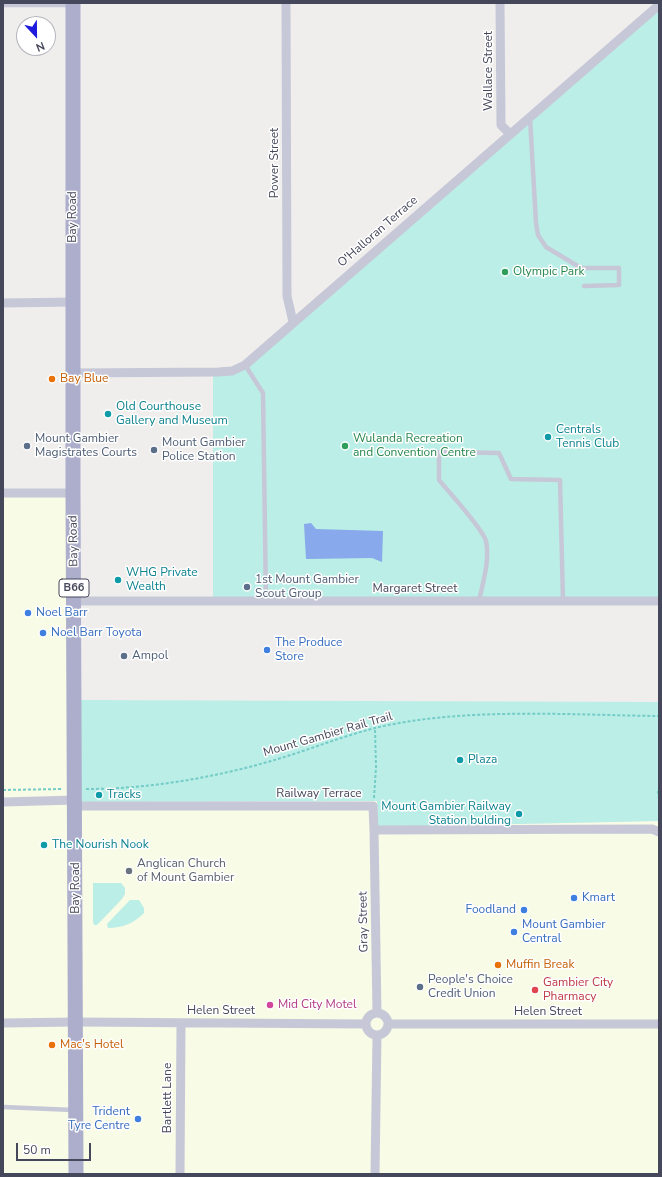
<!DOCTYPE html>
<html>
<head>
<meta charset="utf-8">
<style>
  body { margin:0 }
  #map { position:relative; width:662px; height:1177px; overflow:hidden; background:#f0eeed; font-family:"Nunito Sans",sans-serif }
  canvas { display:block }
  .frame { position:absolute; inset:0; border:4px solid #45475a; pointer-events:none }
  .north { position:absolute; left:16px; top:16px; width:40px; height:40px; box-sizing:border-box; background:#fff; border:1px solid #b5b5bd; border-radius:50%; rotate:158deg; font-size:11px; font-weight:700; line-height:16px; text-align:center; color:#45475a }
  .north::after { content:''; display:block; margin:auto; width:14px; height:18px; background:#1d1add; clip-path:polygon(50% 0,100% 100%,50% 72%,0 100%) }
  .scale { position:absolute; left:16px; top:1143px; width:75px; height:18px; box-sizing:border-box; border:2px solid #45475a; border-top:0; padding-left:5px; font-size:12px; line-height:14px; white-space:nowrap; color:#45475a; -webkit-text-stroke:3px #fff; paint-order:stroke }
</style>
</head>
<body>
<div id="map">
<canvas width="662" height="1177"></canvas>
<div class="frame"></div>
<div class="north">N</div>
<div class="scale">50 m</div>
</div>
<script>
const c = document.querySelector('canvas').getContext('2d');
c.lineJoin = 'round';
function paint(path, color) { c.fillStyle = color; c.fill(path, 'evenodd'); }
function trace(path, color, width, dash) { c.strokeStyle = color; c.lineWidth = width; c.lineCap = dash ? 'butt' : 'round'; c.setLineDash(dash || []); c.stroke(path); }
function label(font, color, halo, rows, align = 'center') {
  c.font = font + ' "Nunito Sans",sans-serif'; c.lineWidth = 3; c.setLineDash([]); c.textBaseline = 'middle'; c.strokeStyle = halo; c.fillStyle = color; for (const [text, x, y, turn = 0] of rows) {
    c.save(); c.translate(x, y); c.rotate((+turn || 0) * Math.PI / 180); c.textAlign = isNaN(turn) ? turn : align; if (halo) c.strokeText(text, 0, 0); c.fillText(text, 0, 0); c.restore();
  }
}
paint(new Path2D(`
  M 73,493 L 76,805 L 377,801 L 378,827 L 659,821 L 659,1174 L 3,1174 L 3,494 Z`), '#f8fbe5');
paint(new Path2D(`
  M 659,5 L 659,601 L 213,601 L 213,372 L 232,371 Z
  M 79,700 L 659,702 L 659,821 L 378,827 L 377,801 L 79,802 Z
  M 93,883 L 121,883 L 125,888 L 125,894 L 122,899 L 97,925 L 94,925 L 93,922 Z
  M 130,900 L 139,900 L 144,908 L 144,913 C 134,923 123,928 108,928 L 107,924 Z`), '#bbeee6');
paint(new Path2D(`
  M 311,523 L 316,529 L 383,531 L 382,562 L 372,558 L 306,559 L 304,524 Z`), '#88a9eb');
trace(new Path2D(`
  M 86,789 C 148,789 212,778 271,761 C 306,751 340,737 375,728 C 463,707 569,715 659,716
  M 3,790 L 62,789
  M 658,791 L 659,799
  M 374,798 L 376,767 L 375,729`), '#73ccc8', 2, [3, 2]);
trace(new Path2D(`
  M 3,5 L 71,5
  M 530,118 L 536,223 L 538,235 L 546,247 L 581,268 L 619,268 L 619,285 L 584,286
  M 245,365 L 263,393 L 266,601
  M 479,601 C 483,582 490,560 486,541 C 483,529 448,491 439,480 L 439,452 L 499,453 L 511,479 L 560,480 L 563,601
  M 3,1107 L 73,1110`), '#c6c8d7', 4.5);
trace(new Path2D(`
  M 286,3 L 287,296 L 293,322
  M 500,3 L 501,125 L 510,134
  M 3,303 L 73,302
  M 73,373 L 218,372 L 232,371 L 245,365 L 659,5
  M 3,493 L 73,493
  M 75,601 L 659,601
  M 3,802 L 76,800
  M 76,806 L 373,806 L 374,830 L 652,829 L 659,832
  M 374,830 L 377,1013
  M366 1024a11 11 0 1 1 22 0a11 11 0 1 1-22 0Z
  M 3,1023 L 76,1022 L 366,1024
  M 388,1024 L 659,1024
  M 180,1174 L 181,1023
  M 375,1174 L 377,1035`), '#c6c8d7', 9);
trace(new Path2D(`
  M 73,3 L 73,493 L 76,1174`), '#acaecc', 15);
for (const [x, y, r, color] of [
  [505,272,4,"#2e9e5b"],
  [52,379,4,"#e8710a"],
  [108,414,4,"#0f9aa8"],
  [548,437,4,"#0f9aa8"],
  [27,446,4,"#5c6f8a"],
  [345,446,4,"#2e9e5b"],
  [154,450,4,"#5c6f8a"],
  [118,580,4,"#0f9aa8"],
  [247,587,4,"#5c6f8a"],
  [28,613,4,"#3f7fe0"],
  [43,633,4,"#3f7fe0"],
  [267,650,4,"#3f7fe0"],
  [124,656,4,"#5c6f8a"],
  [460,760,4,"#0f9aa8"],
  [99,795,4,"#0f9aa8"],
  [519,814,4,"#0f9aa8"],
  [44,845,4,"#0f9aa8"],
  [129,871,4,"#6b7280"],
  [574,898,4,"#3f7fe0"],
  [524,910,4,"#3f7fe0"],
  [514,932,4,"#3f7fe0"],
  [498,965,4,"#e8710a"],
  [420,987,4,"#5c6f8a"],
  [535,990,4,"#e0444e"],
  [270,1005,4,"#d1479c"],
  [52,1045,4,"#e8710a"],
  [138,1119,4,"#3f7fe0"]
]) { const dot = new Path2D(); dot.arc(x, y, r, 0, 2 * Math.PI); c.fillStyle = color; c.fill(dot); trace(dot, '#fff', 1.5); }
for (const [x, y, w] of [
  [74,588,30]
]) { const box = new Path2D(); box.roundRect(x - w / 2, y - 9, w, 18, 3); c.fillStyle = '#fff'; c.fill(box); trace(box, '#45475a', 1); }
label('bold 11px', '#45475a', null, [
  ["B66",74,588]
]);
label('12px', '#45475a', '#fff', [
  ["Wallace Street",489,71,-90],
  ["Power Street",275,163,-90],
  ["Bay Road",73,217,-90],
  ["O'Halloran Terrace",378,232,-41],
  ["Bay Road",74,541,-91],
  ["Margaret Street",415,589],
  ["Mount Gambier Rail Trail",328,735,-16],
  ["Railway Terrace",319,794],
  ["Bay Road",76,888,-90],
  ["Gray Street",364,922,-91],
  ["Helen Street",221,1011],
  ["Helen Street",548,1012],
  ["Bartlett Lane",168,1098,-90]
]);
label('12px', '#27864d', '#fff', [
  ["Olympic Park",513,272],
  ["Wulanda Recreation",353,439],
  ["and Convention Centre",353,453]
], 'left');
label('12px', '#c56008', '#fff', [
  ["Bay Blue",60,379],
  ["Muffin Break",506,965],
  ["Mac's Hotel",60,1045]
], 'left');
label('12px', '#0d838f', '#fff', [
  ["Old Courthouse",116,407],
  ["Gallery and Museum",116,421],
  ["Centrals",556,430],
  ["Tennis Club",556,444],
  ["WHG Private",126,573],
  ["Wealth",126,587],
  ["Plaza",468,760],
  ["Tracks",107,795],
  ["Mount Gambier Railway",511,807,"right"],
  ["Station bulding",511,821,"right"],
  ["The Nourish Nook",52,845]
], 'left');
label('12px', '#4e5e75', '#fff', [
  ["Mount Gambier",35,439],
  ["Magistrates Courts",35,453],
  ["Mount Gambier",162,443],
  ["Police Station",162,457],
  ["1st Mount Gambier",255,580],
  ["Scout Group",255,594],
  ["Ampol",132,656],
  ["People's Choice",428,980],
  ["Credit Union",428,994]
], 'left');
label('12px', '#366cbe', '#fff', [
  ["Noel Barr",36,613],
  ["Noel Barr Toyota",51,633],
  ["The Produce",275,643],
  ["Store",275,657],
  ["Kmart",582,898],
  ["Foodland",516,910,"right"],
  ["Mount Gambier",522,925],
  ["Central",522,939],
  ["Trident",130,1112,"right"],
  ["Tyre Centre",130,1126,"right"]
], 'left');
label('12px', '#5b616d', '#fff', [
  ["Anglican Church",137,864],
  ["of Mount Gambier",137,878]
], 'left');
label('12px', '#be3a42', '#fff', [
  ["Gambier City",543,983],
  ["Pharmacy",543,997]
], 'left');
label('12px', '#b23c85', '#fff', [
  ["Mid City Motel",278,1005]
], 'left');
</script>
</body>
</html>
